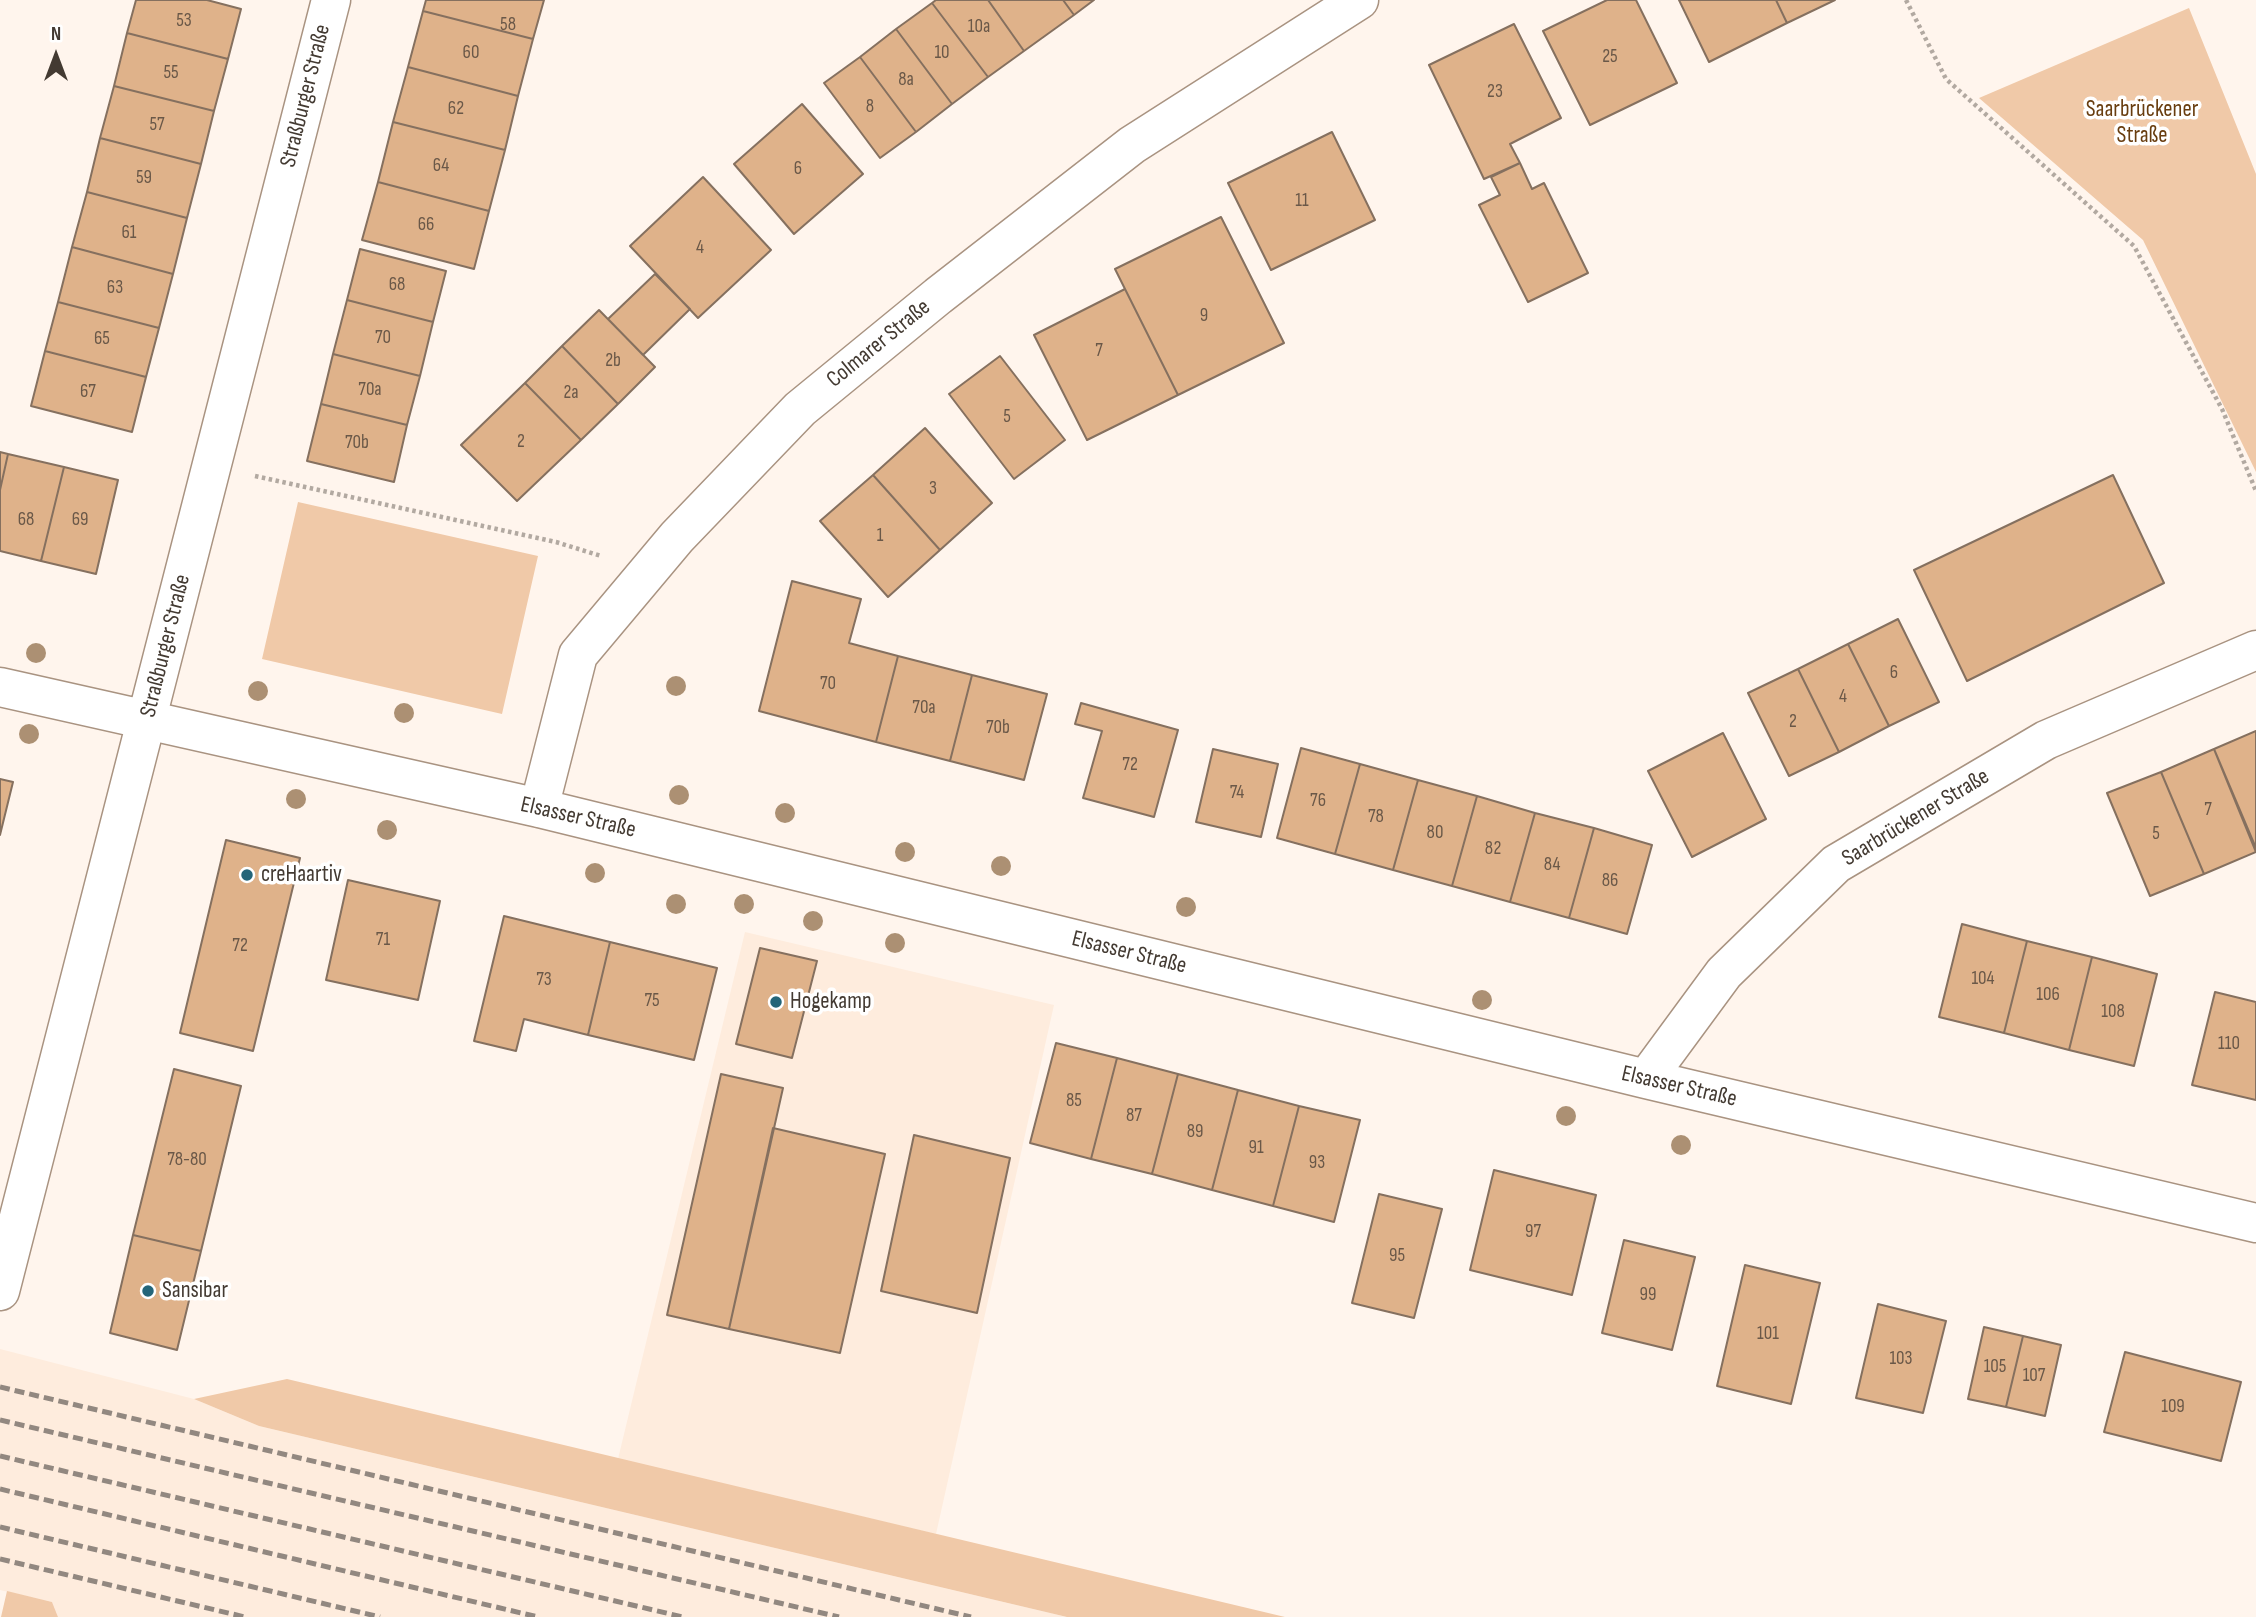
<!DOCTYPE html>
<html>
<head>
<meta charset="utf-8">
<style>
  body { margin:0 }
  #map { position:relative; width:2256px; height:1617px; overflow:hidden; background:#fff5ed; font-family:"Sofia Sans Condensed",sans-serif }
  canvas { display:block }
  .north { position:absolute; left:21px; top:21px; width:70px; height:70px; -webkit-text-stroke:5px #fff; paint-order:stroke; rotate:0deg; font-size:19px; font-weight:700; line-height:28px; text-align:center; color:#433a32 }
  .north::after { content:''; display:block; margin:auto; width:24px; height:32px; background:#433a32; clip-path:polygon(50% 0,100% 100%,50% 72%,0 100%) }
</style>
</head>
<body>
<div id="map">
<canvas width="2256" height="1617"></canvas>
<div class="north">N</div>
</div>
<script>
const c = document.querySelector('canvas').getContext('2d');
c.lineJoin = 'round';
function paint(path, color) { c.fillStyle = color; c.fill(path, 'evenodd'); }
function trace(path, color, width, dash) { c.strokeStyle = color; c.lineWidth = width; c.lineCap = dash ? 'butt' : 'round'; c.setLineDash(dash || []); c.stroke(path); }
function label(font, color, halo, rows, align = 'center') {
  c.font = font + ' "Sofia Sans Condensed",sans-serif'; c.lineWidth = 7; c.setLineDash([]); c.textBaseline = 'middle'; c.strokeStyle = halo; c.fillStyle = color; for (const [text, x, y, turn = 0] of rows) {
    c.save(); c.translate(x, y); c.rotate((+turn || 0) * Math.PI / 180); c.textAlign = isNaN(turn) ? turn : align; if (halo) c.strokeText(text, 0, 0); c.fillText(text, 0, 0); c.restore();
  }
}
paint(new Path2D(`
  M 745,932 L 1054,1005 L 936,1534 L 618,1459 Z
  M 0,1349 L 194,1399 L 259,1426 L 1067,1617 L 58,1617 L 52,1602 L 0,1590 Z`), '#feecdd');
paint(new Path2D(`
  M 2189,8 L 2256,174 L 2256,472 L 2143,240 L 1979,98 Z
  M 298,502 L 538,556 L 502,714 L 262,659 Z
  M 287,1379 L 1285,1617 L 1067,1617 L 259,1426 L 194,1399 Z
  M 7,1591 L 52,1602 L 58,1617 L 1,1617 Z`), '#f0c9a8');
const building = new Path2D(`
  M 136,0 L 207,0 L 241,9 L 228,59 L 127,33 Z
  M 426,0 L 544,0 L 533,39 L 423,11 Z
  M 936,0 L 988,0 L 1024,51 L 988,77 L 932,3 Z
  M 988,0 L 1063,0 L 1074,15 L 1024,51 Z
  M 1063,0 L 1094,0 L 1074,15 Z
  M 1607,0 L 1636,0 L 1677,83 L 1590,125 L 1543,31 Z
  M 1679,0 L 1776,0 L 1787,23 L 1709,62 Z
  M 1776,0 L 1835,0 L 1787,23 Z
  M 932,3 L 988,77 L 952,104 L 896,29 Z
  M 423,11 L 533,39 L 518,96 L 408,67 Z
  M 1514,24 L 1561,118 L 1510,144 L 1520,163 L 1484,179 L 1429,65 Z
  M 896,29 L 952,104 L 916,132 L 860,57 Z
  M 127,33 L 228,59 L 214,111 L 114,86 Z
  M 860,57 L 916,132 L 880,158 L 824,83 Z
  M 408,67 L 518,96 L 505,150 L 393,122 Z
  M 114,86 L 214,111 L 201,164 L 100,138 Z
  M 802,104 L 863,174 L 794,234 L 734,164 Z
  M 393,122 L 505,150 L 489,211 L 378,182 Z
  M 1332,132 L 1375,220 L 1271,270 L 1228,183 Z
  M 100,138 L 201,164 L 187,218 L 87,192 Z
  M 1520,163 L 1532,189 L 1544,183 L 1588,273 L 1528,302 L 1479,205 L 1500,195 L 1491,177 Z
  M 703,177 L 771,250 L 698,318 L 630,246 Z
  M 378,182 L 489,211 L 474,269 L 362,240 Z
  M 87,192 L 187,218 L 173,274 L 72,247 Z
  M 1221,217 L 1284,343 L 1178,395 L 1115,269 Z
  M 72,247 L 173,274 L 159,328 L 58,302 Z
  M 360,249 L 446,271 L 433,322 L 347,300 Z
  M 655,274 L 690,309 L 643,355 L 608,319 Z
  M 1125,289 L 1178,395 L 1087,440 L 1034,335 Z
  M 347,300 L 433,322 L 420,376 L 333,354 Z
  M 58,302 L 159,328 L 146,377 L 45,351 Z
  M 599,310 L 655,367 L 618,404 L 562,346 Z
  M 562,346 L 618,404 L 581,440 L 525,383 Z
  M 45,351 L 146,377 L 132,432 L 31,406 Z
  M 333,354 L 420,376 L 407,425 L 321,404 Z
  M 1000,356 L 1065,440 L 1014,479 L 949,394 Z
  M 525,383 L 581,440 L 517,501 L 461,445 Z
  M 321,404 L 407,425 L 394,482 L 307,461 Z
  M 925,428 L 992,503 L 940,550 L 873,475 Z
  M 0,452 L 8,454 L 0,490 Z
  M 8,454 L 64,467 L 41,561 L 0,551 L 0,490 Z
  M 64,467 L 118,480 L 96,574 L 41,561 Z
  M 873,475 L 940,550 L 888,597 L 820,521 Z
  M 2113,475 L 2164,583 L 1967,681 L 1914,570 Z
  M 792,581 L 861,599 L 849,643 L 898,656 L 876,742 L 759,711 Z
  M 1898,619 L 1939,702 L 1889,726 L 1848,644 Z
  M 1848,644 L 1889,726 L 1839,752 L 1798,669 Z
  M 898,656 L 972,675 L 950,761 L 876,742 Z
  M 1798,669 L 1839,752 L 1789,776 L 1748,693 Z
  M 972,675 L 1047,694 L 1024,780 L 950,761 Z
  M 1081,703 L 1178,730 L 1154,817 L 1083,798 L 1102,731 L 1075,724 Z
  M 2256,731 L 2256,848 L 2214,749 Z
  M 1723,733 L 1766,819 L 1692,857 L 1648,771 Z
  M 1301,748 L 1360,764 L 1335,854 L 1277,838 Z
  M 1213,749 L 1278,764 L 1261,837 L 1196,822 Z
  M 2214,749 L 2256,852 L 2204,874 L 2161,772 Z
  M 1360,764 L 1418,780 L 1393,870 L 1335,854 Z
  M 2161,772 L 2204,874 L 2150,896 L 2107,793 Z
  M 0,779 L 13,782 L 0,835 Z
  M 1418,780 L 1477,796 L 1452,886 L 1393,870 Z
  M 1477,796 L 1535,813 L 1510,902 L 1452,886 Z
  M 1535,813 L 1594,828 L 1569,918 L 1510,902 Z
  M 1594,828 L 1652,845 L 1627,934 L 1569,918 Z
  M 226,840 L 300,858 L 253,1051 L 180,1033 Z
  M 348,880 L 440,901 L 418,1000 L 326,980 Z
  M 504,916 L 610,942 L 588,1035 L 524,1019 L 516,1051 L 474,1041 Z
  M 1962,924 L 2027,941 L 2004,1033 L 1939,1017 Z
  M 2027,941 L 2092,957 L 2069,1050 L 2004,1033 Z
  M 610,942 L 717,968 L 694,1060 L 588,1035 Z
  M 760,948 L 817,961 L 792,1058 L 736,1044 Z
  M 2092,957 L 2157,974 L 2134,1066 L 2069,1050 Z
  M 2215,992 L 2256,1002 L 2256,1100 L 2192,1085 Z
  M 1056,1043 L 1117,1058 L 1091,1159 L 1030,1143 Z
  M 1117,1058 L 1178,1074 L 1152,1174 L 1091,1159 Z
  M 174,1069 L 241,1086 L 201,1251 L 133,1235 Z
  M 721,1074 L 783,1088 L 729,1329 L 667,1315 Z
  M 1178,1074 L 1238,1090 L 1212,1190 L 1152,1174 Z
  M 1238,1090 L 1299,1106 L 1273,1206 L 1212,1190 Z
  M 1299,1106 L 1360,1120 L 1334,1222 L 1273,1206 Z
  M 773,1128 L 885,1154 L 840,1353 L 729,1329 Z
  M 914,1135 L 1010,1158 L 977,1313 L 881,1291 Z
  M 1494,1170 L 1596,1195 L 1572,1295 L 1470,1270 Z
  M 1379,1194 L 1442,1209 L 1414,1318 L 1352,1303 Z
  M 133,1235 L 201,1251 L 177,1350 L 110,1333 Z
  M 1624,1240 L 1695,1257 L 1672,1350 L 1602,1333 Z
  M 1745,1265 L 1820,1283 L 1791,1404 L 1717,1386 Z
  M 1878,1304 L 1946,1321 L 1923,1413 L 1856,1398 Z
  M 1984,1327 L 2023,1336 L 2006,1407 L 1968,1399 Z
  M 2023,1336 L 2061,1345 L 2045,1416 L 2006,1407 Z
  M 2125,1352 L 2241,1382 L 2221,1461 L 2104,1432 Z`);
paint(building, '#dfb28a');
trace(building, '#85705f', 2);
const street = new Path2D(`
  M 0,687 L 539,808 L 1646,1079 L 2256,1223
  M 539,808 L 578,655 L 677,537 L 800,409 L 938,296 L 1132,145 L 1359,0
  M 1646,1079 L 1724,973 L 1836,864 L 2046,740 L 2256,650
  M 0,1291 L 331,0`);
trace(street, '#a99381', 41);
trace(new Path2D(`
  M 1906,0 L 1946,79 L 2134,246 L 2222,409 L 2256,491
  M 255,476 L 556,542 L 601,556`), '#b2a9a1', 4.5, [3.5, 3.5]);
trace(street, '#fff', 38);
trace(new Path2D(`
  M 0,1387 L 971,1617
  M 0,1420 L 839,1617
  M 0,1456 L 683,1617
  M 0,1489 L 538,1617
  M 0,1527 L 380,1617
  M 0,1559 L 245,1617`), '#928880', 5, [10, 5]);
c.fillStyle = '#ac9073';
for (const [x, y] of [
  [36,653],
  [676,686],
  [258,691],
  [404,713],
  [29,734],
  [679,795],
  [296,799],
  [785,813],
  [387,830],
  [905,852],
  [1001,866],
  [595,873],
  [676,904],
  [744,904],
  [1186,907],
  [813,921],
  [895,943],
  [1482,1000],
  [1566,1116],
  [1681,1145]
]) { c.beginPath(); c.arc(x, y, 10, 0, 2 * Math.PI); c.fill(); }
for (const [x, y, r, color] of [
  [247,875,7,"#246579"],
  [776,1002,7,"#246579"],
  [148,1291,7,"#246579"]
]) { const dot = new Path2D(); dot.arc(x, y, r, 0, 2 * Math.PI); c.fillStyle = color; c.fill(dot); trace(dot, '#fff', 2.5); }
label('19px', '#6a5848', null, [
  ["53",184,21],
  ["58",508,25],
  ["10a",979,27],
  ["60",471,53],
  ["10",942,53],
  ["25",1610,57],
  ["55",171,73],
  ["8a",906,80],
  ["23",1495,92],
  ["8",870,107],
  ["62",456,109],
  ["57",157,125],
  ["64",441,166],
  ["6",798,169],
  ["59",144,178],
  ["11",1302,201],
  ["66",426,225],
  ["61",129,233],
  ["4",700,248],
  ["68",397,285],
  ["63",115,288],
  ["9",1204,316],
  ["70",383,338],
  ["65",102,339],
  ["7",1099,351],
  ["2b",613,361],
  ["70a",370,390],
  ["67",88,392],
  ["2a",571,393],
  ["5",1007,417],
  ["2",521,442],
  ["70b",357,443],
  ["3",933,489],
  ["68",26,520],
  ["69",80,520],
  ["1",880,536],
  ["6",1894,673],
  ["70",828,684],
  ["4",1843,697],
  ["70a",924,708],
  ["2",1793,722],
  ["70b",998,728],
  ["72",1130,765],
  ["74",1237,793],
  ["76",1318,801],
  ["7",2208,810],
  ["78",1376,817],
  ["80",1435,833],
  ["5",2156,834],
  ["82",1493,849],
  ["84",1552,865],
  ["86",1610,881],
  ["71",383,940],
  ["72",240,946],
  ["104",1983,979],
  ["73",544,980],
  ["106",2048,995],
  ["75",652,1001],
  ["108",2113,1012],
  ["110",2229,1044],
  ["85",1074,1101],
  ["87",1134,1116],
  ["89",1195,1132],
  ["91",1256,1148],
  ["78-80",187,1160],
  ["93",1317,1163],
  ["97",1533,1232],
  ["95",1397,1256],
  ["99",1648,1295],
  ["101",1768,1334],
  ["103",1901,1359],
  ["105",1995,1367],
  ["107",2034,1376],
  ["109",2173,1407]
]);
label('23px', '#433a32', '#fff', [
  ["Straßburger Straße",306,96,-76],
  ["Colmarer Straße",879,344,-39],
  ["Straßburger Straße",166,646,-76],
  ["Elsasser Straße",578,818,13],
  ["Saarbrückener Straße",1916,818,-31],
  ["Elsasser Straße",1129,953,14],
  ["Elsasser Straße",1679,1087,13]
]);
label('23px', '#683d0f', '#fff', [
  ["Saarbrückener",2142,110],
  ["Straße",2142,136]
]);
label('23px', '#433a32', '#fff', [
  ["creHaartiv",261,875],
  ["Hogekamp",790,1002],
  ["Sansibar",162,1291]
], 'left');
</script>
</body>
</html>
